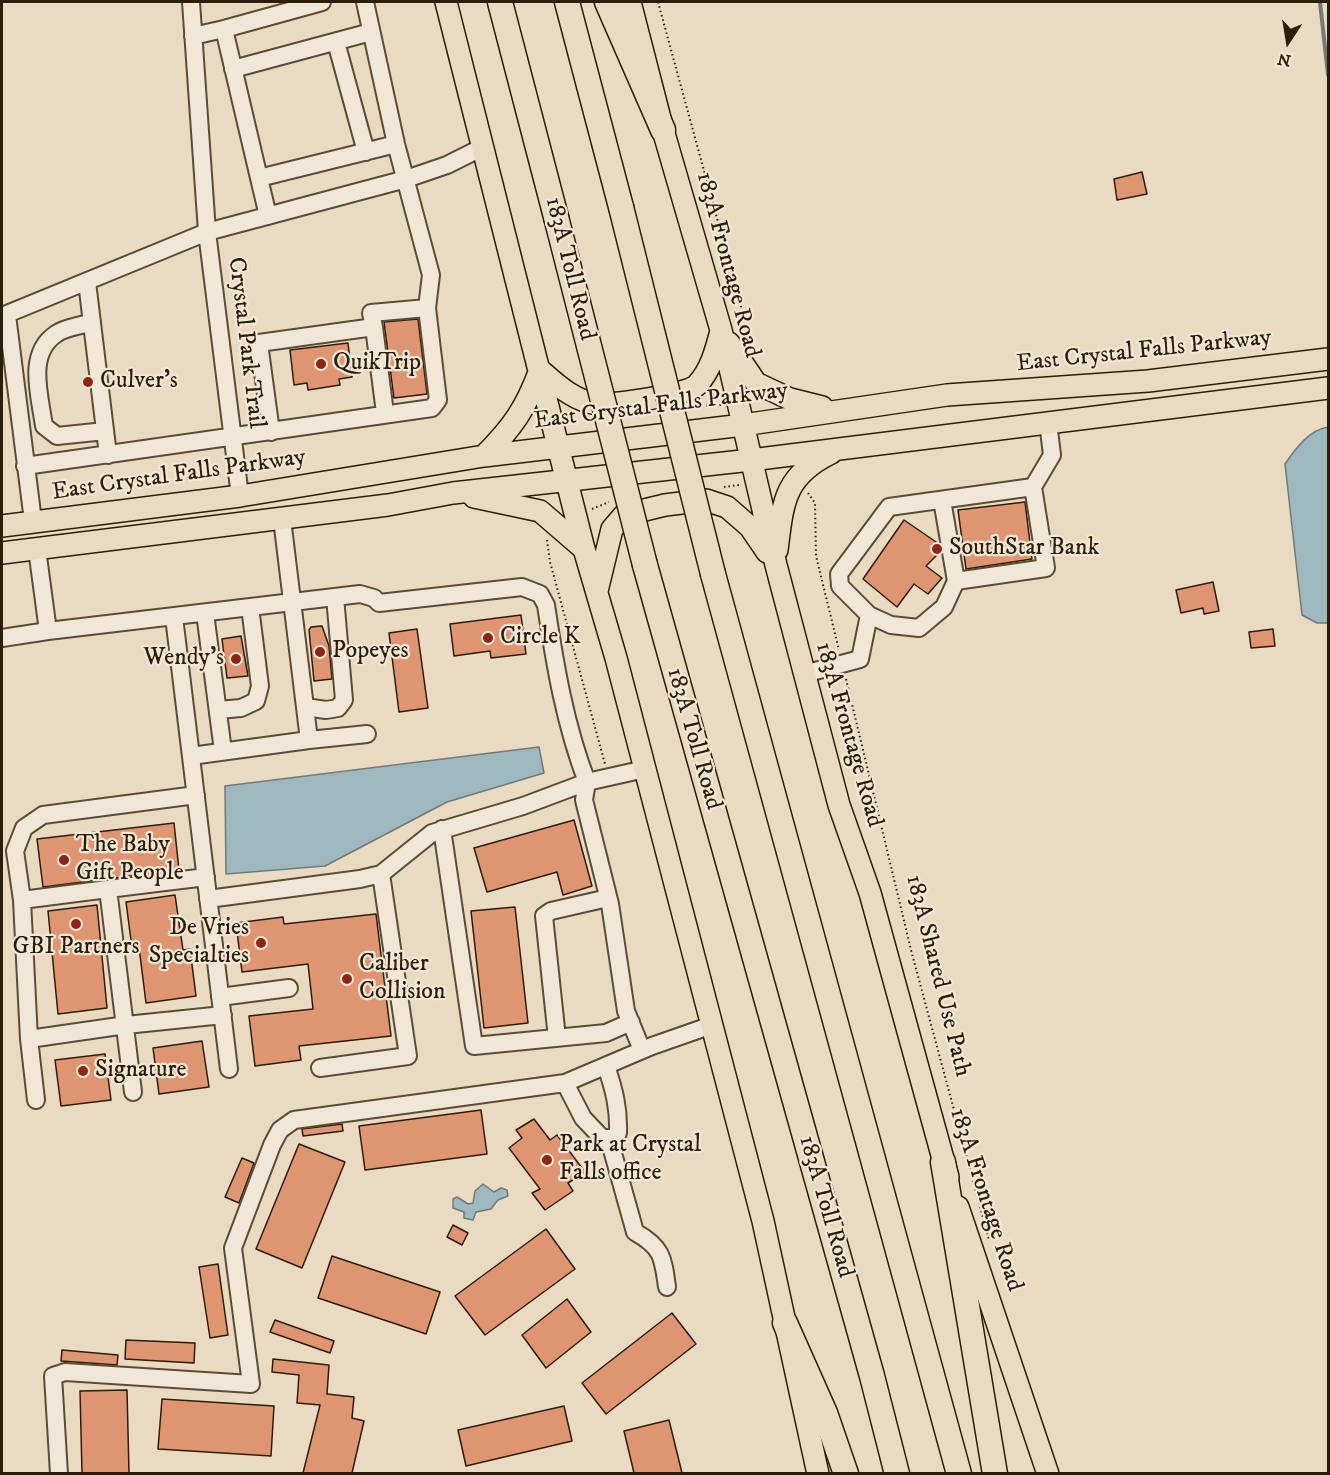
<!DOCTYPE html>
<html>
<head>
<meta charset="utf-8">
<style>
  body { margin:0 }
  #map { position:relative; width:1330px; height:1475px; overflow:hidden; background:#eadac2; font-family:"IM FELL DW Pica",serif }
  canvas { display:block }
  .frame { position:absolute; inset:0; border:3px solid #2c1d09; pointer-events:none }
  .north { position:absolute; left:1258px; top:12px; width:60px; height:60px; -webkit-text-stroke:4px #f1e7d7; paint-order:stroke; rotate:192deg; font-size:16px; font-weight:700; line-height:24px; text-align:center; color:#2c1d09 }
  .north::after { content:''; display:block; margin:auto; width:21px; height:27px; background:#2c1d09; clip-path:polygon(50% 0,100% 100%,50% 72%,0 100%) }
</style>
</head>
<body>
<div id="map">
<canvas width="1330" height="1475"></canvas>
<div class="frame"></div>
<div class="north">N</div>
</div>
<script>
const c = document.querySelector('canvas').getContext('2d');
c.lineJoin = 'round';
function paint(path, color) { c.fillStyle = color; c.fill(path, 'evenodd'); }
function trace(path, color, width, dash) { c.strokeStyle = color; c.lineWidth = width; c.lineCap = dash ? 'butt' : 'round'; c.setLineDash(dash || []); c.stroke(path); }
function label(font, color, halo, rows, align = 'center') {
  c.font = font + ' "IM FELL DW Pica",serif'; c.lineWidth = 4.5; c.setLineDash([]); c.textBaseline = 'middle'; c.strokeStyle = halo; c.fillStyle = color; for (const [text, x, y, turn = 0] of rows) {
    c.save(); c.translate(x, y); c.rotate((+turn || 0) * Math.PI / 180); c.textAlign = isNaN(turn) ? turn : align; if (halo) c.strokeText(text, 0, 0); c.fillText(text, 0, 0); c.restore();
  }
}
const water = new Path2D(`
  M 1328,427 L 1328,623 L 1317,623 L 1302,615 L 1285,464 C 1296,448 1309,430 1328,427 Z
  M 539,747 L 544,773 L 447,802 L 325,866 L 226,874 L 225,786 Z
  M 483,1184 L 494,1192 L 501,1188 L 507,1190 L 508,1196 L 498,1200 L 491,1209 L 476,1212 L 473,1220 L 464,1218 L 464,1212 L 453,1208 L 453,1199 L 457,1197 L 468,1204 L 473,1203 L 475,1191 Z`);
paint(water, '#9db8be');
trace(water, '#707a76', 1.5);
trace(new Path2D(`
  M 1320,2 L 1328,75`), '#707a76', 4);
const building = new Path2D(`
  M 1142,172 L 1147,194 L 1117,200 L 1114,179 Z
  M 418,319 L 427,394 L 394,398 L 384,322 Z
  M 348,343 L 352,377 L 339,379 L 340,385 L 308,390 L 307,383 L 294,385 L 290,350 Z
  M 1025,502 L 1032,559 L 966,569 L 958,510 Z
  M 904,520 L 939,544 L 940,552 L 926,566 L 942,578 L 928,594 L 914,584 L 897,607 L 863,579 Z
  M 1213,582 L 1219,611 L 1204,614 L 1203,608 L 1181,613 L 1176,590 Z
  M 521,615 L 526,654 L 491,658 L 490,651 L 454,656 L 450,624 Z
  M 322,626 L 329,646 L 332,679 L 314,681 L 309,630 L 311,627 Z
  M 417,629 L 428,708 L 399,712 L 389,633 Z
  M 1273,629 L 1275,646 L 1251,648 L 1249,632 Z
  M 241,636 L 248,676 L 227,678 L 222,639 Z
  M 574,820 L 592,886 L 563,895 L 557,872 L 487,892 L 474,848 Z
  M 174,823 L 179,870 L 43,887 L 37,839 Z
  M 175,895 L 183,950 L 190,949 L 196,996 L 146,1003 L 139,947 L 132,948 L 126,902 Z
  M 97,905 L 107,1008 L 58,1014 L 48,911 Z
  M 515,907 L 528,1023 L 484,1028 L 471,911 Z
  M 376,914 L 391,1036 L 299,1046 L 301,1060 L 255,1066 L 249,1016 L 313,1009 L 308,964 L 242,972 L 236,923 L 283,917 L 284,924 Z
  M 202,1041 L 209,1087 L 159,1094 L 153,1048 Z
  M 105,1054 L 111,1100 L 61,1106 L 55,1060 Z
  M 481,1110 L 487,1154 L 365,1170 L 359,1126 Z
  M 534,1119 L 550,1140 L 557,1135 L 585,1172 L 568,1183 L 573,1191 L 545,1210 L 532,1193 L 540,1189 L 509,1148 L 522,1138 L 516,1130 Z
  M 342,1124 L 343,1131 L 303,1136 L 302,1129 Z
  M 299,1144 L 345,1162 L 302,1268 L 256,1249 Z
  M 242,1158 L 254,1163 L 239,1203 L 225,1197 Z
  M 453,1225 L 468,1233 L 462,1245 L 447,1237 Z
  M 546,1229 L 575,1269 L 485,1335 L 455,1296 Z
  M 332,1256 L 440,1292 L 426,1334 L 318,1298 Z
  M 218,1264 L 228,1335 L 210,1338 L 199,1267 Z
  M 567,1299 L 591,1332 L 546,1368 L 522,1335 Z
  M 672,1313 L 696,1344 L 606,1414 L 582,1383 Z
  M 275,1320 L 334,1341 L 330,1353 L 270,1332 Z
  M 126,1340 L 195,1343 L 194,1363 L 125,1359 Z
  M 62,1350 L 118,1355 L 117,1365 L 61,1361 Z
  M 273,1359 L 329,1365 L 327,1394 L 354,1397 L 352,1418 L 364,1421 L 352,1473 L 303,1473 L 320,1405 L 297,1403 L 299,1375 L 272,1372 Z
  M 127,1390 L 129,1473 L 82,1473 L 80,1391 Z
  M 162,1399 L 274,1406 L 271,1456 L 158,1449 Z
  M 564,1406 L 572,1441 L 466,1466 L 458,1430 Z
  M 669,1420 L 682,1473 L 634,1473 L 624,1431 Z`);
paint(building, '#df9572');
trace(building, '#2c1d09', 1.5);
const minor = new Path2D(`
  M 191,2 L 207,232 L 240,496
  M 365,2 L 396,144 L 431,275 L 427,308 L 371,313 L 374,327
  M 224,29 L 322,2
  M 193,36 L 224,29 L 259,178
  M 336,42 L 366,152
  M 233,69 L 371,32
  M 268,216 L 259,178 L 396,144
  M 87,282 L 108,455
  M 7,315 L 33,521
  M 2,316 L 207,232 L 406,179 L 447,165 L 483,147
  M 92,322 C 81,326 65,327 56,334 C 26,354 40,396 44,426 L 57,436 L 105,431
  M 271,432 L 259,343 L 374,327 L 385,413
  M 25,466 L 432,408 L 438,400 L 427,308
  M 942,500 L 956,581
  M 282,519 L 309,740 L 367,734
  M 37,549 L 48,631 L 360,594 L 374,598 L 379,603 L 522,587 L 540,594 L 546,605 C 555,665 565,725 587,782 L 645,769
  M 205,613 L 223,751
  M 869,615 L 891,625 L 919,628 L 944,607 L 956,581 L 1046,568 L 1033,487
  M 174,617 L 229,1069
  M 2,638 L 48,631
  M 804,674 L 860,659 L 869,615 L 840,586 L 839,574 L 889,507 L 1033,487 L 1052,455 L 1048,422
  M 305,707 L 326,710 L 338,708 L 344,700 L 335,597
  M 218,710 L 241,708 L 256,701 L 260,686 L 250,607
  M 191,756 L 309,740
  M 587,782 L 584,800 L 610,904 L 626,1011 L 642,1050
  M 442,829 L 474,1046 L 606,1033 L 631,1022
  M 108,889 L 206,877
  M 208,899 L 360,879 L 381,874
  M 22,900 L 108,889 L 133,1092
  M 220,997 L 289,988
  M 557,1038 L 544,916 L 551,911 L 608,898
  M 29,1039 L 126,1025 L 223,1015
  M 320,1068 L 408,1056 L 381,874 L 432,833 L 523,806 L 587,782
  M 565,1083 L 583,1118 L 602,1138 L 613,1138 L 618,1133 C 619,1109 614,1089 606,1066
  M 36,1100 L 29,1039 L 22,900 L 15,851 L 24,828 L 43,815 L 196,795
  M 609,1139 L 635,1232 C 662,1247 663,1257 667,1287
  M 59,1474 L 53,1376 L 65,1372 L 251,1384 L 233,1248 L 272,1145 L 280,1130 L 294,1120 L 565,1083 L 652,1046 L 712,1025`);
const major = new Path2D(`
  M 446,2 L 584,549 L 616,658 L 763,1221 L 818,1474
  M 630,2 L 663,130 L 721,330 L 776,565 L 839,805 L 870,893 L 948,1177
  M 729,343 L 756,383 L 790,399 L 822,407
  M 540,370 C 556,384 575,402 598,404 C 614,405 687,395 697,385 C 711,370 716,350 721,331
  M 484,456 C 513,427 526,408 540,370
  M 474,497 L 540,511 L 584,549
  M 2,526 L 240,496 L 484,456 L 743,425 L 947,395 L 1148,381 L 1328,359
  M 777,550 C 783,502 784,476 831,453
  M 2,553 L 388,505 L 453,493 L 751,460 L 1328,388
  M 597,591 L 612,529 L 624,515 L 665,505 L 706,500 L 727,507 L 750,527 L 767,552
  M 958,1207 L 1048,1474`);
const highway = new Path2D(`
  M 500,2 L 556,217
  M 567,2 L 621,207
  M 607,2 L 663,130
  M 645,565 L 872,1376 L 897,1474
  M 713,574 L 959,1474
  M 943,1162 L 995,1474
  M 785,1323 L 825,1413 L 846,1474`);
trace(minor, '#5c4c37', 20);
trace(major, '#2c1d09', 24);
trace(highway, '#2c1d09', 27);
trace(new Path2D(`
  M 658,2 L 751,343
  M 697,406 L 721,405
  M 724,487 L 739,485
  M 808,493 L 815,503 L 816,556 L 839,650
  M 592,509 L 609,502
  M 547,540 L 550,562 L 605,764
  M 846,679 L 911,950 L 989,1240`), '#2c1d09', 2, [1.5, 3]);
trace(minor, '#f1e7d7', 16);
trace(major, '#eadac2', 21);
trace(highway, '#eadac2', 24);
const highwayBridge = new Path2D(`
  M 621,207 L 713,574
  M 556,217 L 645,565`);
trace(highwayBridge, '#2c1d09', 27, []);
trace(highwayBridge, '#eadac2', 24);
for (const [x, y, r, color] of [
  [321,364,6,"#8f2418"],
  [88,382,6,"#8f2418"],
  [937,549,6,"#8f2418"],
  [488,638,6,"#8f2418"],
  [320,652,6,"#8f2418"],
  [236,659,6,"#8f2418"],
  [64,860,6,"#8f2418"],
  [76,924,6,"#8f2418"],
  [261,943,6,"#8f2418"],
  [347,979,6,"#8f2418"],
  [83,1071,6,"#8f2418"],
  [547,1160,6,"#8f2418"]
]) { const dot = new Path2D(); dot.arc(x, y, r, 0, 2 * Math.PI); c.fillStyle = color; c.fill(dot); trace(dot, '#f1e7d7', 2); }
label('24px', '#2c1d09', '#f1e7d7', [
  ["183A Frontage Road",727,265,75],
  ["183A Toll Road",569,269,76],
  ["Crystal Park Trail",245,343,83],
  ["East Crystal Falls Parkway",1144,352,-6],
  ["East Crystal Falls Parkway",661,407,-7],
  ["East Crystal Falls Parkway",179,476,-8],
  ["183A Frontage Road",848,735,74],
  ["183A Toll Road",693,739,74],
  ["183A Shared Use Path",937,976,76],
  ["183A Frontage Road",985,1200,72],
  ["183A Toll Road",825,1207,74]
]);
label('24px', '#2c1d09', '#f1e7d7', [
  ["QuikTrip",333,364],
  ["Culver's",100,382],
  ["SouthStar Bank",949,549],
  ["Circle K",500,638],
  ["Popeyes",332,652],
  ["Wendy's",224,659,"right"],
  ["The Baby",76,846],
  ["Gift People",76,874],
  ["De Vries",249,929,"right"],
  ["Specialties",249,957,"right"],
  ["GBI Partners",76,948,"center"],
  ["Caliber",359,965],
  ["Collision",359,993],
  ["Signature",95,1071],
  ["Park at Crystal",559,1146],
  ["Falls office",559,1174]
], 'left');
</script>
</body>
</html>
